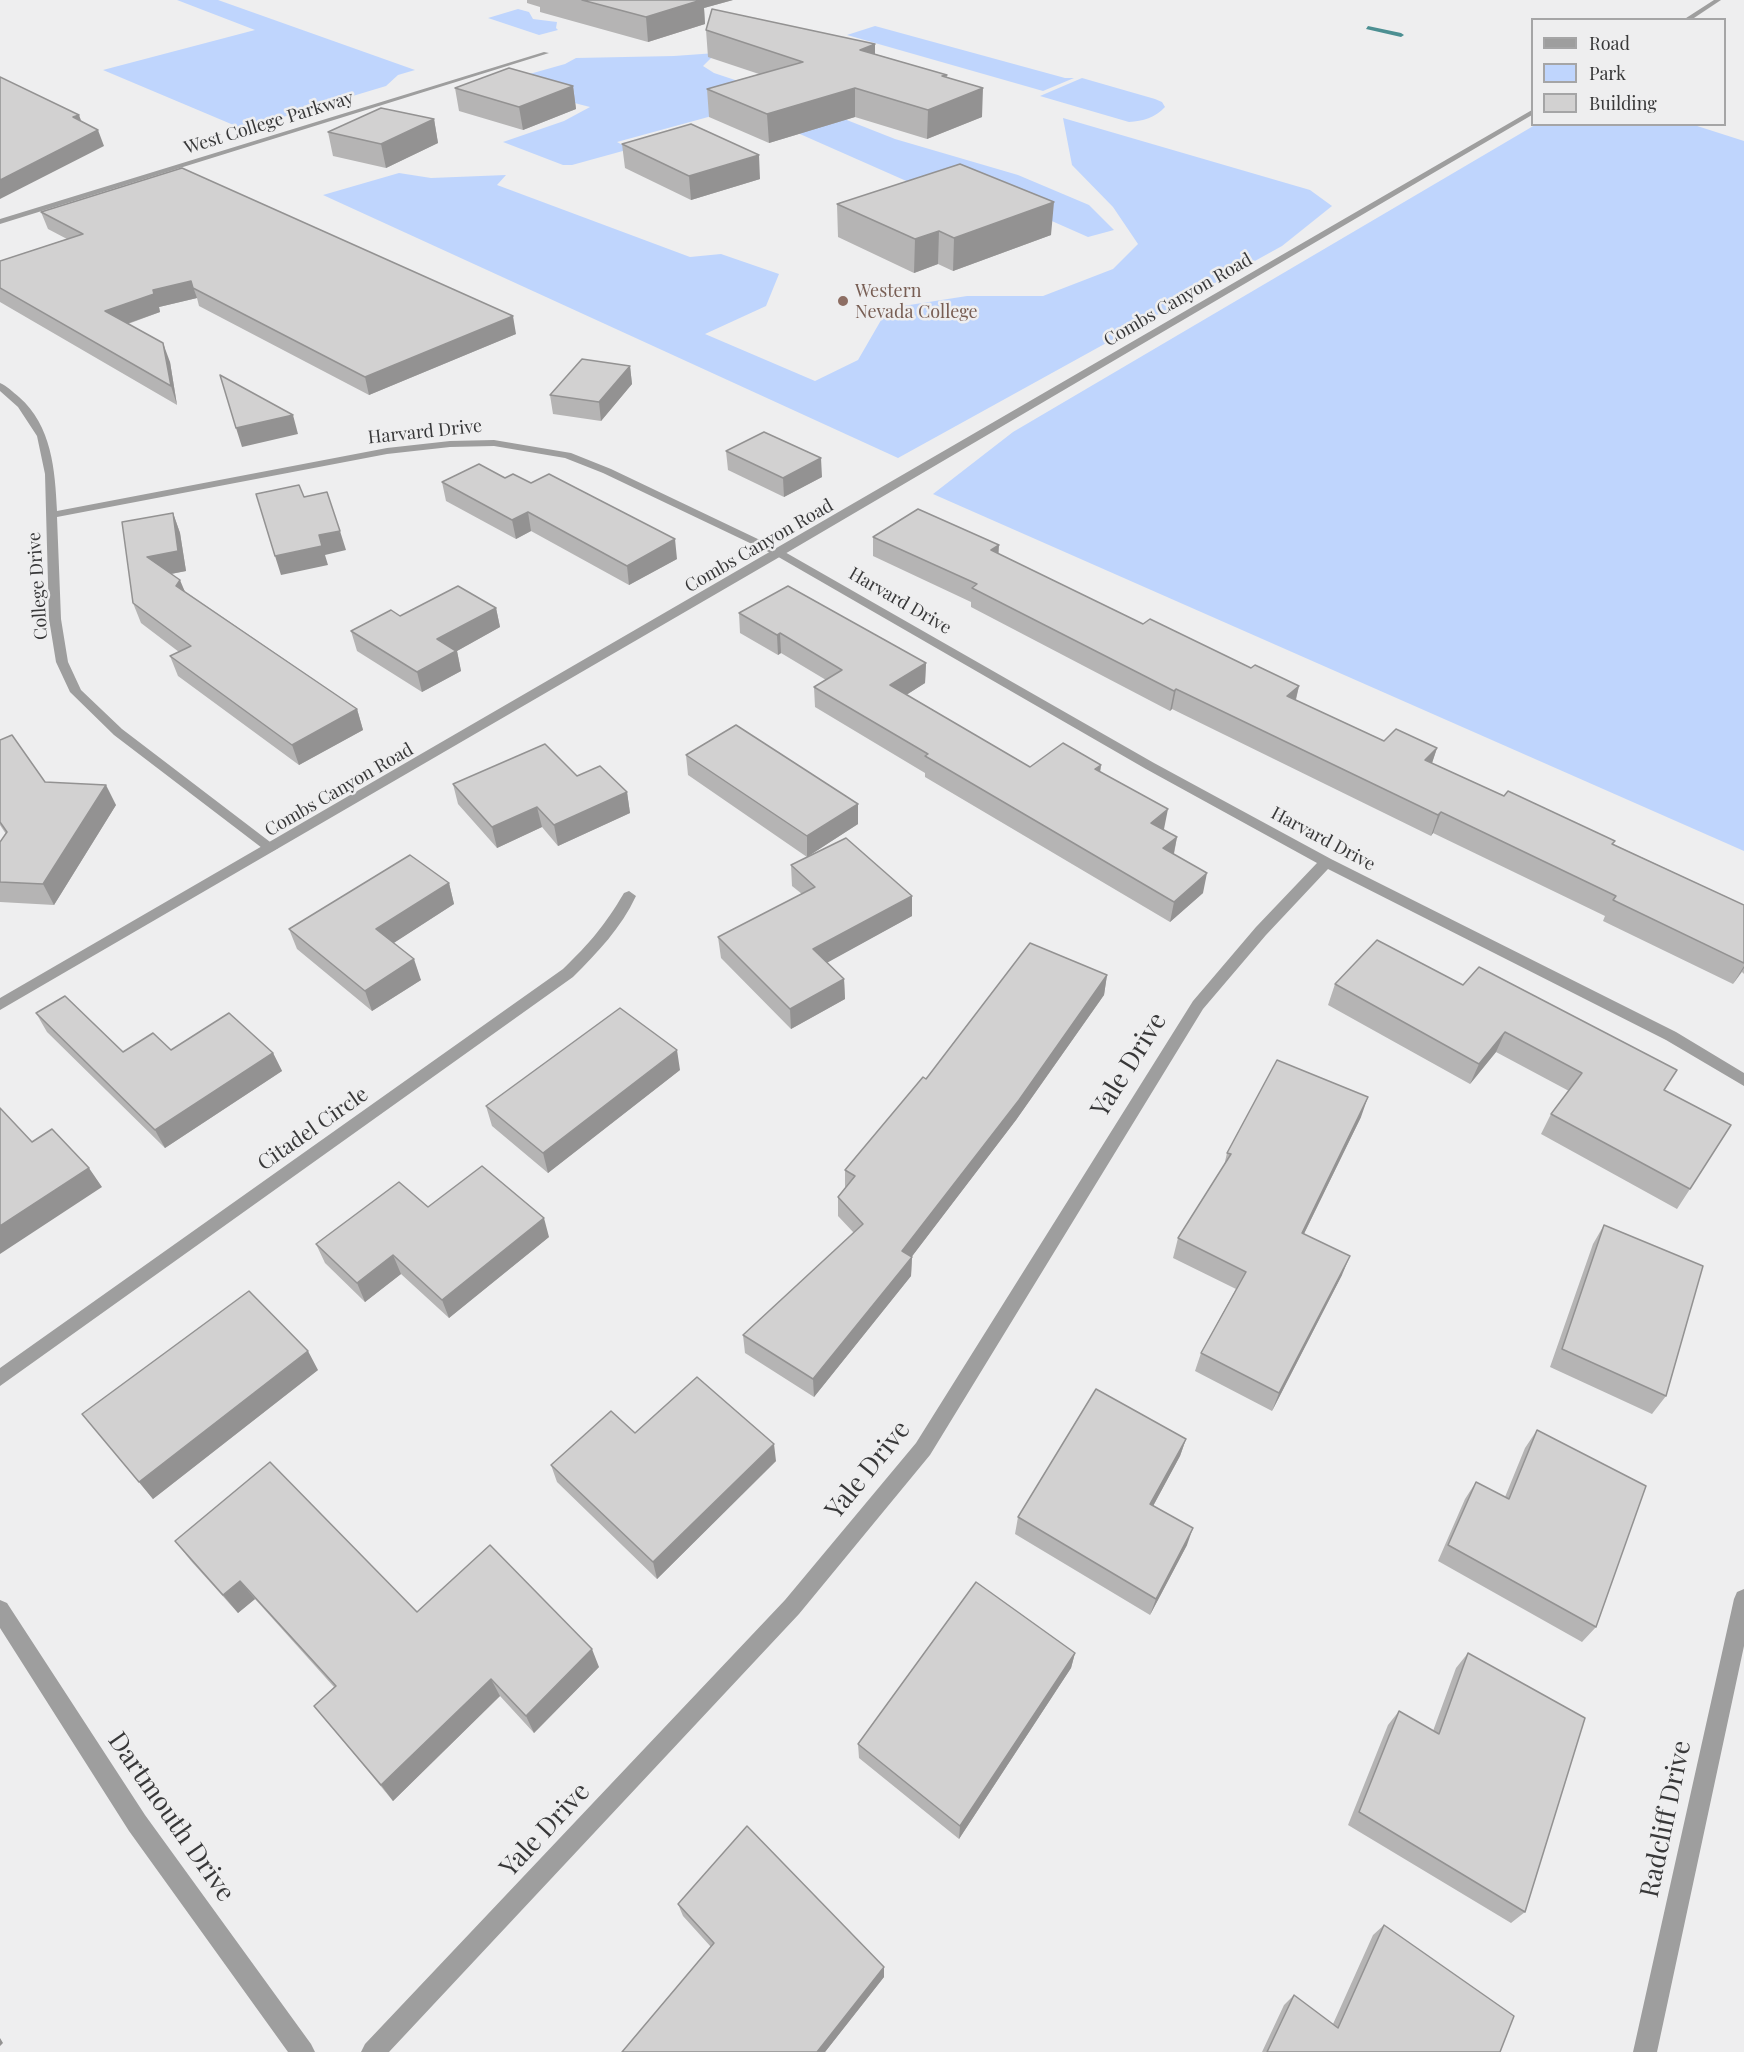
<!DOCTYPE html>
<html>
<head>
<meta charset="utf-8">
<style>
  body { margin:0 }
  #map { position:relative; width:1744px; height:2052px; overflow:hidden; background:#eeeeef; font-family:"Playfair Display",serif }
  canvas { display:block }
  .legend { position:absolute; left:1531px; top:18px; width:195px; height:108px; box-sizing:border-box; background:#eeeeef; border:2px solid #a5a5a6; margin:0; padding:8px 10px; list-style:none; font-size:18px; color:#383839 }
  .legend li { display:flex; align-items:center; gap:12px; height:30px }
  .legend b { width:30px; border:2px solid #a5a5a6 }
</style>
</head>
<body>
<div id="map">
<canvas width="1744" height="2052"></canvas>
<ul class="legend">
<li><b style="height:8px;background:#9e9e9e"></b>Road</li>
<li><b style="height:16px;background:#bfd5fd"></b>Park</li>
<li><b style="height:16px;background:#d2d1d1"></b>Building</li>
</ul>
</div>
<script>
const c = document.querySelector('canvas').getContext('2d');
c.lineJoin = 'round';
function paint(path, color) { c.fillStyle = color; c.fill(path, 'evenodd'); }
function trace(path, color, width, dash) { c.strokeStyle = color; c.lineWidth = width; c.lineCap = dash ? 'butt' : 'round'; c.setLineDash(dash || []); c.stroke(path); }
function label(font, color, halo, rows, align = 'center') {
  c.font = font + ' "Playfair Display",serif'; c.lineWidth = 5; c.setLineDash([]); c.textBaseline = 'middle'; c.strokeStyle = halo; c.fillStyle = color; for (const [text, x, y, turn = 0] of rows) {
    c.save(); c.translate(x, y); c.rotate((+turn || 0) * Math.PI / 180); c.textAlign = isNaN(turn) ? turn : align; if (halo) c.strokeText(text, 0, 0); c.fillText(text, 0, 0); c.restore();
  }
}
paint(new Path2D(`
  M 177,0 L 218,0 L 415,70 L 398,75 L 386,86 L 243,129 L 103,70 L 255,30 Z
  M 518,9 L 529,12 L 533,19 L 557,22 L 556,28 L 558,30 L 539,35 L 488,18 Z
  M 875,26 L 1065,78 L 1074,78 L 1043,91 L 847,35 Z
  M 716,53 L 703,66 L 714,73 L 801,102 L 895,139 L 1018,175 L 1089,205 L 1114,230 L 1088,237 L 977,188 L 929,191 L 741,108 L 617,142 L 630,149 L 572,165 L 563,165 L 503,142 L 564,121 L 590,107 L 555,98 L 526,75 L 565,64 L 576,58 L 674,56 Z
  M 1082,78 L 1155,99 L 1162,102 L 1165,107 C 1155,118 1143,121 1129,122 L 1040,96 Z
  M 1063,118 L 1310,190 L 1332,206 L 1282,246 L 898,458 L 323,195 L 399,173 L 431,178 L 506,175 L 497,185 L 690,257 L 721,254 L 779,274 L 766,306 L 705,334 L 815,381 L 858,360 L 884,315 L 903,306 L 967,296 L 1043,296 L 1113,269 L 1138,244 L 1113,207 L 1072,165 Z
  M 1535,125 L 1694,125 L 1744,141 L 1744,851 L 933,494 L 1013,432 Z`), '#bfd5fd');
paint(new Path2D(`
  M 1368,26 L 1401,33 L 1404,35 L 1401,37 L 1366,29 Z`), '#4c8f92');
paint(new Path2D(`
  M 544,52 L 549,53 L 0,224 L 0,219 Z
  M 0,383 C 7,386 13,392 19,397 C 52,426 55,470 57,511 L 387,448 L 450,441 L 494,440 L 571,453 L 611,469 L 783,551 L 1154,763 L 1331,859 L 1676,1032 L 1744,1073 L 1744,1086 L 1666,1040 L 1328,869 L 1266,935 L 1203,1009 L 930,1455 L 799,1614 L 389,2052 L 361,2052 L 365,2044 L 785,1600 L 916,1443 L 1193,1001 L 1256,927 L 1317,863 L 1146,769 L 775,555 L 603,473 L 565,458 L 494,446 L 450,447 L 387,454 L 57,517 L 61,619 L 68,662 L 81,690 L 122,729 L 278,848 L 271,852 L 266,851 L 114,735 L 70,692 L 56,662 L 49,619 L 45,474 L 37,436 L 18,407 L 0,391 Z
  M 629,891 L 636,896 C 621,928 598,952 573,977 L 0,1386 L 0,1368 L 563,969 C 590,943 605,925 624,893 Z
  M 1744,1589 L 1744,1646 L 1657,2052 L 1633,2052 L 1734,1599 L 1737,1592 Z
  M 0,1600 L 7,1603 L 145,1815 L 311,2044 L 315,2052 L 288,2052 L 129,1831 L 0,1628 Z`), '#9e9e9e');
paint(new Path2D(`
  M 1714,0 L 1721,0 L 1691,20 L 1683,20 Z
  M 1532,110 L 1532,115 L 783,555 L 0,1010 L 0,998 Z`), '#9e9e9e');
paint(new Path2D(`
  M 527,0 L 733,0 L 704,8 L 705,24 L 648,42 L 540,12 L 540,7 L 527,3 Z
  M 706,30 L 875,44 L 875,54 L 947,75 L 947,78 L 982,117 L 927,139 L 855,117 L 769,143 L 709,117 L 707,89 L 759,74 L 708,57 Z
  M 573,86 L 576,109 L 523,130 L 459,111 L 455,88 Z
  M 434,119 L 438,143 L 386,168 L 333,156 L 328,132 Z
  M 622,144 L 760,179 L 691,200 L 625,168 Z
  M 837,204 L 1051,235 L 953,271 L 938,264 L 914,273 L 838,237 Z
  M 41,212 L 516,334 L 369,395 L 199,306 L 197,298 L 159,307 L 160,312 L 128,324 L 170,362 L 177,405 L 0,302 L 0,261 L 67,239 L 48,229 Z
  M 630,366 L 632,384 L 601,421 L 553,414 L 550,395 Z
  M 726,451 L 822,477 L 784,497 L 728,470 Z
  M 505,478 L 677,559 L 629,585 L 531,531 L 516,539 L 446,501 L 442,482 Z
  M 173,513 L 180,533 L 186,571 L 171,574 L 185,591 L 357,709 L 363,730 L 299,765 L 178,676 L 170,656 L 179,652 L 141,623 L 133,603 Z
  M 873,537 L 999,554 L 1143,624 L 1251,668 L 1299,686 L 1296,700 L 1384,741 L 1437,748 L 1432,763 L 1504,796 L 1613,844 L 1744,905 L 1744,974 L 1742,972 L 1733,984 L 1603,921 L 1605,916 L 1433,833 L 1431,836 L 1172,709 L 1170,711 L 971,607 L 971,602 L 873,556 Z
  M 496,608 L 500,627 L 457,651 L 461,671 L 422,692 L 357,651 L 351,631 L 400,616 Z
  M 739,613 L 926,663 L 925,683 L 906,695 L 1030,767 L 1101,765 L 1100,772 L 1164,830 L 1177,837 L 1174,854 L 1203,893 L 1170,922 L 925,777 L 925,773 L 815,707 L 814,687 L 826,680 L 781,653 L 778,655 L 740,633 Z
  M 0,740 L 45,782 L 116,805 L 54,905 L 0,902 L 0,842 L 6,834 L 0,825 Z
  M 686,755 L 858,804 L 858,824 L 807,857 L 688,775 Z
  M 577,776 L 627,792 L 630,813 L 558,846 L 542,827 L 497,848 L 458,804 L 453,784 Z
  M 791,865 L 912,916 L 827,962 L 844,979 L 845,999 L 791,1029 L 721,958 L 718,937 L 802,894 L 792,886 Z
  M 449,883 L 454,904 L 393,943 L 421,980 L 372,1011 L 297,949 L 289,929 Z
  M 1107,975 L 1104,995 L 1016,1120 L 912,1256 L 911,1276 L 814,1397 L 745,1353 L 743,1335 L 854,1233 L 838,1216 L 838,1197 L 845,1188 L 845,1170 L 926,1079 Z
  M 1335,984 L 1463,985 L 1665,1091 L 1690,1189 L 1677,1209 L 1541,1134 L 1551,1114 L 1569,1091 L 1496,1052 L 1470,1084 L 1328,1005 Z
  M 36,1013 L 123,1052 L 171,1050 L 273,1053 L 282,1071 L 165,1148 L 47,1032 Z
  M 680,1070 L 548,1173 L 492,1126 L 486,1106 Z
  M 1361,1117 L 1304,1234 L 1342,1275 L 1272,1411 L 1195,1371 L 1201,1353 L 1236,1289 L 1173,1258 L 1178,1238 L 1224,1166 L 1227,1153 Z
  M 428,1207 L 549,1237 L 449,1318 L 401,1274 L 365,1302 L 325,1263 L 316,1244 Z
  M 1604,1225 L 1666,1396 L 1652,1414 L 1550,1367 L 1593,1244 Z
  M 318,1370 L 153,1499 L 82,1414 Z
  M 1537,1430 L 1596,1627 L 1582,1642 L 1438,1561 L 1465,1499 L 1476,1482 L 1505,1497 L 1525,1448 Z
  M 635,1433 L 776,1461 L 657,1579 L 557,1482 L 551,1465 Z
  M 1186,1439 L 1180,1456 L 1153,1506 L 1187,1545 L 1150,1615 L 1015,1534 L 1018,1517 Z
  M 175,1541 L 417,1612 L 599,1667 L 534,1733 L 500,1696 L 393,1801 L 314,1706 L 334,1687 L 255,1599 L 238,1613 L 191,1561 Z
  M 1075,1653 L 1071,1668 L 959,1839 L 859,1758 L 858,1744 Z
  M 1468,1653 L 1525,1912 L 1511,1923 L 1348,1825 L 1388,1725 L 1399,1711 L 1433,1731 L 1456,1668 Z
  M 678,1904 L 884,1977 L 825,2052 L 622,2052 L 711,1947 L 683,1916 Z
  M 1384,1925 L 1500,2052 L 1262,2052 L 1284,2005 L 1294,1995 L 1333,2024 L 1373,1935 Z`), '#b5b4b4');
paint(new Path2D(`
  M 675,0 L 733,0 L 704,8 L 705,24 L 648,42 L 646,17 Z
  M 875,44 L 875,71 L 860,50 Z
  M 573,86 L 576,109 L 523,130 L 519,107 Z
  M 855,88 L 855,117 L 769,143 L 767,114 Z
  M 983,88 L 982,117 L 927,139 L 928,110 Z
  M 79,115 L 85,131 L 73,117 Z
  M 434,119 L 438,143 L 386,168 L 381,144 Z
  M 98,130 L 104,146 L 0,199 L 0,180 Z
  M 759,155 L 760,179 L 691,200 L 689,176 Z
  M 1054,202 L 1051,235 L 953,271 L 954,238 Z
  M 939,231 L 938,264 L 914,273 L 915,239 Z
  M 191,281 L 197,298 L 159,307 L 160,312 L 112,329 L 105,311 L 153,290 Z
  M 513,316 L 516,334 L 369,395 L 365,377 Z
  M 163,343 L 170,362 L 177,405 L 171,386 Z
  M 630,366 L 632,384 L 601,421 L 599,402 Z
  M 293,415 L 298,434 L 242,447 L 236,428 Z
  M 821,458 L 822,477 L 784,497 L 783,478 Z
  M 528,512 L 531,531 L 516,539 L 512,520 Z
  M 173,513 L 180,533 L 186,571 L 155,577 L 147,557 Z
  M 340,531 L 346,550 L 325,555 L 328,565 L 281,575 L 275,556 L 319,535 Z
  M 675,539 L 677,559 L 629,585 L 627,566 Z
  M 999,545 L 998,564 L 991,550 Z
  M 180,580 L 188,599 L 176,586 Z
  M 496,608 L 500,627 L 457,651 L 461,671 L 422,692 L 417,672 L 437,639 Z
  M 780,633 L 781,653 L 778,655 L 777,635 Z
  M 926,663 L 925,683 L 889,706 L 890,685 Z
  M 1299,686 L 1294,706 L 1287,696 Z
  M 1176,689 L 1172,709 L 1170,711 L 1174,691 Z
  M 357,709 L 363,730 L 299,765 L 292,745 Z
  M 1437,748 L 1430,769 L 1425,760 Z
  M 1101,765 L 1098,786 L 1095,769 Z
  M 106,785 L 116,805 L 54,905 L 43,884 Z
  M 627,792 L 630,813 L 558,846 L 554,825 Z
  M 858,804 L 858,824 L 807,857 L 807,836 Z
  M 537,807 L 542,827 L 497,848 L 492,827 Z
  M 1168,809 L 1164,829 L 1147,843 L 1151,823 Z
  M 1441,812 L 1433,833 L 1431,836 L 1438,815 Z
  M 1177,837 L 1173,857 L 1163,848 Z
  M 1207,873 L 1203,893 L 1170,922 L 1174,902 Z
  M 449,883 L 454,904 L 383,950 L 376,929 Z
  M 912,896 L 912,916 L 814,970 L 813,949 Z
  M 414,959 L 421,980 L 372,1011 L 365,991 Z
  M 1744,966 L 1744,968 L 1733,984 Z
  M 1107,975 L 1104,995 L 1016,1120 L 907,1263 L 912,1257 L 911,1276 L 814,1397 L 813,1379 L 902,1251 Z
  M 844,979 L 845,999 L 791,1029 L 790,1009 Z
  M 1505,1032 L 1496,1052 L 1470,1084 L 1479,1064 Z
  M 677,1050 L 680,1070 L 548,1173 L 543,1153 Z
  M 273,1053 L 282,1071 L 165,1148 L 155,1130 Z
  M 1368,1097 L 1361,1117 L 1295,1252 L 1302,1233 Z
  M 89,1168 L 102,1187 L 0,1254 L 0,1226 Z
  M 544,1218 L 549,1237 L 449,1318 L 442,1300 Z
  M 393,1255 L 401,1274 L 365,1302 L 357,1283 Z
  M 1350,1256 L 1342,1275 L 1272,1411 L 1279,1393 Z
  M 308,1351 L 318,1370 L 153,1499 L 139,1482 Z
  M 1186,1439 L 1180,1456 L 1145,1521 L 1150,1504 Z
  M 774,1444 L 776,1461 L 657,1579 L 653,1562 Z
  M 1193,1528 L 1187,1545 L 1150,1615 L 1156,1599 Z
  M 240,1581 L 255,1599 L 238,1613 L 223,1595 Z
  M 592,1649 L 599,1667 L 534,1733 L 526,1716 Z
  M 1075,1653 L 1071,1668 L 959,1839 L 960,1826 Z
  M 491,1679 L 500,1696 L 393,1801 L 381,1785 Z
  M 884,1967 L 884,1977 L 825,2052 L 817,2052 Z
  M 0,2038 L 3,2043 L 0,2046 Z`), '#939292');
const building = new Path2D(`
  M 582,0 L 701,0 L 646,17 Z
  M 712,9 L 875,44 L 860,50 L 947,75 L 942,76 L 983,88 L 928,110 L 855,88 L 767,114 L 707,89 L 803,62 L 706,30 Z
  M 509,68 L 573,86 L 519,107 L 455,88 Z
  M 0,77 L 79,115 L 73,117 L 98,130 L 0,180 Z
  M 381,108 L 434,119 L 381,144 L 328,132 Z
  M 691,124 L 759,155 L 689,176 L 622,144 Z
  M 960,164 L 1054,202 L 954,238 L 939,231 L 915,239 L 837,204 Z
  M 182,168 L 513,316 L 365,377 L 193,288 L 191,281 L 153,290 L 154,294 L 105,311 L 163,343 L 171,386 L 0,288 L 0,261 L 83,234 L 41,212 Z
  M 582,359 L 630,366 L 599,402 L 550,395 Z
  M 220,375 L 293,415 L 236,428 Z
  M 764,432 L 821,458 L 783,478 L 726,451 Z
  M 479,464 L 505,478 L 513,474 L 531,483 L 549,474 L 675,539 L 627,566 L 528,512 L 512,520 L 442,482 Z
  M 299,485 L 304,497 L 327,492 L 340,531 L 319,535 L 322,546 L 275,556 L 256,494 Z
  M 918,509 L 999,545 L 991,550 L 1143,624 L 1150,619 L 1251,668 L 1255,665 L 1299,686 L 1287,696 L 1384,741 L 1396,729 L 1437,748 L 1425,760 L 1504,796 L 1508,791 L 1615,841 L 1612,844 L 1744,905 L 1744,963 L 1613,900 L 1616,896 L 1441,812 L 1438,815 L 1176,689 L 1174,691 L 972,588 L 977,584 L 873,537 Z
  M 173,513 L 178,551 L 147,557 L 180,580 L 176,586 L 357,709 L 292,745 L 170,656 L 191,646 L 133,603 L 122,522 Z
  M 458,586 L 496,608 L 437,639 L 456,651 L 417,672 L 351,631 L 391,610 L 400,616 Z
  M 788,586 L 926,663 L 890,685 L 1030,767 L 1063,743 L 1101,765 L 1095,769 L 1168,809 L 1151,823 L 1177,837 L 1163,848 L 1207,873 L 1174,902 L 925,756 L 928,754 L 814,687 L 842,670 L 780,633 L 777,635 L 739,613 Z
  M 736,725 L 858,804 L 807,836 L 686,755 Z
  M 12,735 L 45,782 L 106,785 L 43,884 L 0,882 L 0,842 L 7,832 L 0,822 L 0,740 Z
  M 545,744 L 577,776 L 600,766 L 627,792 L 554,825 L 537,807 L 492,827 L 453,784 Z
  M 846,838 L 912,896 L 813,949 L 844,979 L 790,1009 L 718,937 L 815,887 L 791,865 Z
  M 410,855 L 449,883 L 376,929 L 414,959 L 365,991 L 289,929 Z
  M 1377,940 L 1463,985 L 1479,967 L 1677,1070 L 1664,1090 L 1731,1125 L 1690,1189 L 1551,1114 L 1582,1073 L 1505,1032 L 1479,1064 L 1335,984 Z
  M 1030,943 L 1107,975 L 1019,1100 L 902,1251 L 912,1257 L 813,1379 L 743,1335 L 863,1224 L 838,1197 L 855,1176 L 845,1170 L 923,1077 L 926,1079 Z
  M 65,996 L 123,1052 L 153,1033 L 171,1050 L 229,1013 L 273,1053 L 155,1130 L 36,1013 Z
  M 620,1008 L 677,1050 L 543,1153 L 486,1106 Z
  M 1277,1060 L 1368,1097 L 1302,1233 L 1350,1256 L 1279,1393 L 1201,1353 L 1246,1272 L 1178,1238 L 1231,1154 L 1227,1153 Z
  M 0,1108 L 32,1142 L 52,1129 L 89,1168 L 0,1226 Z
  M 482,1166 L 544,1218 L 442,1300 L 393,1255 L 357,1283 L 316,1244 L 399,1182 L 428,1207 Z
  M 1604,1225 L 1703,1266 L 1666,1396 L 1562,1349 Z
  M 249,1291 L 308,1351 L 139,1482 L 82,1414 Z
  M 697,1377 L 774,1444 L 653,1562 L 551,1465 L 611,1411 L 635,1433 Z
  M 1096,1389 L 1186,1439 L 1150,1504 L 1193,1528 L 1156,1599 L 1018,1517 Z
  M 1537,1430 L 1646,1486 L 1596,1627 L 1448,1545 L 1476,1482 L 1509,1499 Z
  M 270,1462 L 417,1612 L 490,1545 L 592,1649 L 526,1716 L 491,1679 L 381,1785 L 314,1706 L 336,1686 L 240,1581 L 223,1595 L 175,1541 Z
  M 976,1582 L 1075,1653 L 960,1826 L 858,1744 Z
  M 1468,1653 L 1585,1718 L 1525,1912 L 1359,1812 L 1399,1711 L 1439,1734 Z
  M 747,1826 L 884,1967 L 817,2052 L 622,2052 L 714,1943 L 678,1904 Z
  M 1384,1925 L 1514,2016 L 1500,2052 L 1267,2052 L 1294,1995 L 1338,2028 Z`);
paint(building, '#d2d1d1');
trace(building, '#939292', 1.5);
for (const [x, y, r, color] of [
  [843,301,6,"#8d6e63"]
]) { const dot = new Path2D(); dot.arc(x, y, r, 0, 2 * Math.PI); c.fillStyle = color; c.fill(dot); trace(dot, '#eeeeef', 2); }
label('18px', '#383839', '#eeeeef', [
  ["West College Parkway",269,123,-17],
  ["Combs Canyon Road",1178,300,-30],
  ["Harvard Drive",425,432,-6],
  ["Combs Canyon Road",759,546,-30],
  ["College Drive",38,586,-94],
  ["Harvard Drive",900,601,30],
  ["Combs Canyon Road",339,790,-30],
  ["Harvard Drive",1323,839,28]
]);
label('18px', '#785e54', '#eeeeef', [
  ["Western",855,291],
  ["Nevada College",855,312]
], 'left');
label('21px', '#383839', '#eeeeef', [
  ["Citadel Circle",313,1129,-35]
]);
label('26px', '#383839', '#eeeeef', [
  ["Yale Drive",1129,1065,-58],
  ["Yale Drive",868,1470,-51],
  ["Dartmouth Drive",171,1817,55],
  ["Radcliff Drive",1666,1819,-78],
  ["Yale Drive",545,1830,-47]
]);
</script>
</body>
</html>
